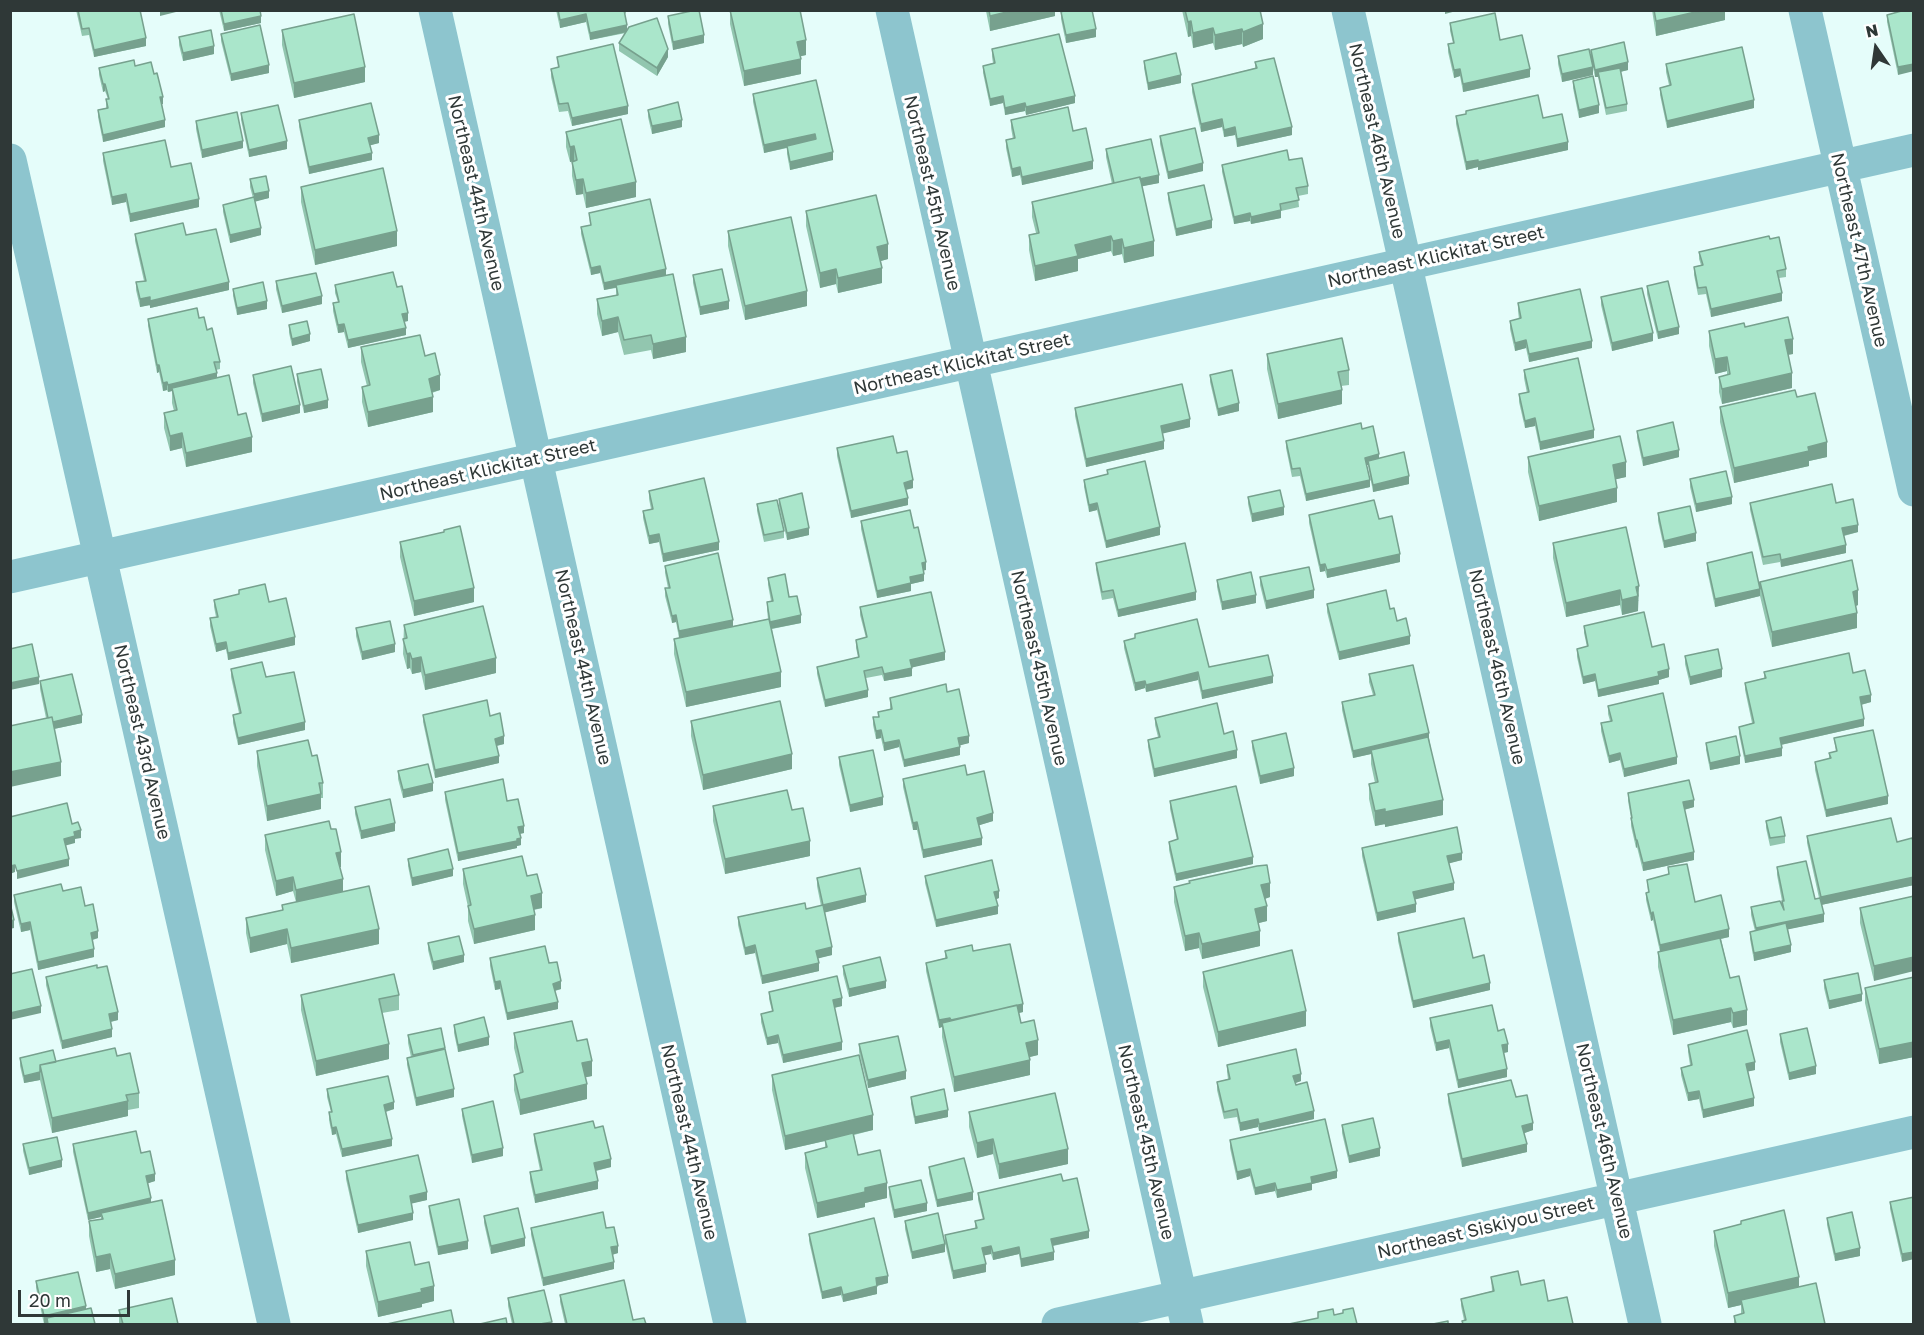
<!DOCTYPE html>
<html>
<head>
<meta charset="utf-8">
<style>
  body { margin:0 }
  #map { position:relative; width:1924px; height:1335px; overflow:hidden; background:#e5fdfa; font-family:"Golos Text",sans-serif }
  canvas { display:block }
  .frame { position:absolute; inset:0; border:12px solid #2f3837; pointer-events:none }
  .north { position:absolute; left:1846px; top:18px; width:60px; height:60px; -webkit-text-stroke:4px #fff; paint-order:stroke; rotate:347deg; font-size:16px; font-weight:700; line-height:24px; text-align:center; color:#2f3837 }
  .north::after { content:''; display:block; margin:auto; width:21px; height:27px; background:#2f3837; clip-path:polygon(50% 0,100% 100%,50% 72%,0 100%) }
  .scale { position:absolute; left:18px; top:1290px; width:112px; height:27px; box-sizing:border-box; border:3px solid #2f3837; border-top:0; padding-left:8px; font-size:18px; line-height:21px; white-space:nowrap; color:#2f3837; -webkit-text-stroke:4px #fff; paint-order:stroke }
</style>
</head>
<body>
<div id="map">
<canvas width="1924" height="1335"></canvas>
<div class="frame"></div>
<div class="north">N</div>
<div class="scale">20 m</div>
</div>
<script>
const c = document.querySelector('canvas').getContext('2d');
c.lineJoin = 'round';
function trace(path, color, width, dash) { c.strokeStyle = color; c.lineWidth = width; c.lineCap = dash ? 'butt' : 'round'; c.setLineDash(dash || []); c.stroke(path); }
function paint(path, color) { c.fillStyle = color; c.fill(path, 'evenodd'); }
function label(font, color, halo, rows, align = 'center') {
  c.font = font + ' "Golos Text",sans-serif'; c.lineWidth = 6; c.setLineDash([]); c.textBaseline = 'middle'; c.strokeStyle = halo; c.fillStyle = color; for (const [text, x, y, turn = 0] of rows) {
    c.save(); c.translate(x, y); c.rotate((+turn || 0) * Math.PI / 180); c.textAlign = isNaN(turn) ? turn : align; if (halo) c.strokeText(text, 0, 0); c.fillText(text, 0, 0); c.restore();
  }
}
trace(new Path2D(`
  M 435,10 L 730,1324
  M 892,10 L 1187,1324
  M 1348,10 L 1645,1324
  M 1805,10 L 1914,490
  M 10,160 L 274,1324
  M 10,577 L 1914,150
  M 1058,1324 L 1914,1132`), '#8dc5ce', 33);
paint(new Path2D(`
  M 76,10 L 140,10 L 146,46 L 94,57 L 89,35 L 82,36 Z
  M 219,10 L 260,10 L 261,23 L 224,31 Z
  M 556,10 L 626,10 L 626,13 L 625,14 L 627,31 L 668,57 L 657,76 L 619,51 L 619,43 L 626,33 L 590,40 L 586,22 L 560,28 Z
  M 730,10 L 806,55 L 801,56 L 801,74 L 744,86 L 730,24 Z
  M 982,10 L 1055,10 L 1055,16 L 990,31 L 986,11 L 982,12 Z
  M 1182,10 L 1260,10 L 1263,39 L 1243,47 L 1242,44 L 1215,50 L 1213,43 L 1193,48 L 1191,36 L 1188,37 Z
  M 1652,10 L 1725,10 L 1725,20 L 1656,36 Z
  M 1905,10 L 1898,75 L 1887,22 L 1887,15 Z
  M 1061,12 L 1096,37 L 1066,43 L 1061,19 Z
  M 668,16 L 704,43 L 673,50 L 668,24 Z
  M 1450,23 L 1500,40 L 1530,77 L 1463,92 L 1460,76 L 1454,78 L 1448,52 L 1448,44 L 1453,43 L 1450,31 Z
  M 282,30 L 365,82 L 294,98 L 282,45 Z
  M 221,34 L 269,73 L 231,81 L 221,41 Z
  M 179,37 L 214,54 L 183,61 L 179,45 Z
  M 992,49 L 1075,103 L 1026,115 L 1025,111 L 1005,115 L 1003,103 L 990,106 L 983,73 L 983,66 L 993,63 L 992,57 Z
  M 1591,50 L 1628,70 L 1620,72 L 1627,104 L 1627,111 L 1606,115 L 1598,77 L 1595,77 L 1593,68 L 1593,75 L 1562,82 L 1558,64 L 1558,56 L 1591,57 Z
  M 557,57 L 628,114 L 572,126 L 568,111 L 559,112 L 551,77 L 551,69 L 558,68 Z
  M 1144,61 L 1181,83 L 1148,90 L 1144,68 Z
  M 1255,62 L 1292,135 L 1237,147 L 1235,135 L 1224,137 L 1222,127 L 1201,132 L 1192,92 L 1192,84 L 1255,68 Z
  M 1666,64 L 1754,108 L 1667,128 L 1660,95 L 1660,88 L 1669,85 L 1666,72 Z
  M 135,66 L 154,74 L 163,104 L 162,104 L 165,127 L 103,142 L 98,117 L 98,110 L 106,108 L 106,99 L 108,99 L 105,91 L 103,92 L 99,75 L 99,68 Z
  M 816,80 L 833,160 L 790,170 L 787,154 L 787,148 L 764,153 L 753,102 L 753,94 Z
  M 1573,81 L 1599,113 L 1579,118 L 1573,88 Z
  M 648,110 L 682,127 L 652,134 L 648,117 Z
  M 1466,111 L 1543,118 L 1568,150 L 1478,170 L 1478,167 L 1466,170 L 1456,124 L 1456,116 L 1466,114 Z
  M 241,113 L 287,149 L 249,157 L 241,120 Z
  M 299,120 L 379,143 L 370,145 L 372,160 L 309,174 L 299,127 Z
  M 1011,120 L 1073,131 L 1093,169 L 1022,185 L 1020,175 L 1012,177 L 1006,148 L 1006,140 L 1013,139 L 1011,128 Z
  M 196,121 L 243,148 L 202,158 L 196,129 Z
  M 566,132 L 636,197 L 586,208 L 583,194 L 576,195 L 572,176 L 572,162 L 574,161 L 570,162 L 566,147 Z
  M 1160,136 L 1203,171 L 1168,179 L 1160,144 Z
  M 1106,149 L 1159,183 L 1142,186 L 1154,256 L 1124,263 L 1122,254 L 1113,256 L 1111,251 L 1078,259 L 1078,271 L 1035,281 L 1029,250 L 1029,235 L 1036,233 L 1032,217 L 1032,202 L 1112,184 L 1106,157 Z
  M 103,153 L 171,167 L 199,207 L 130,222 L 126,202 L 112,205 L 103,161 Z
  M 1289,160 L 1308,186 L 1308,194 L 1298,196 L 1299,207 L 1281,211 L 1281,218 L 1251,224 L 1250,221 L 1234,224 L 1222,172 L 1222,165 Z
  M 250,179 L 269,198 L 255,201 L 261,235 L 230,243 L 223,212 L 223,205 L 253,198 L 250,187 Z
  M 301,187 L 397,246 L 315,265 L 301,202 Z
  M 1168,193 L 1212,228 L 1176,236 L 1168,200 Z
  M 806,211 L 888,259 L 881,261 L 882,283 L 838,293 L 836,284 L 820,288 L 806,226 Z
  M 589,213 L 666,275 L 686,352 L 653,359 L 651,350 L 624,355 L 618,332 L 602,336 L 597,314 L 597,299 L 616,295 L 616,288 L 604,290 L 600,273 L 591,275 L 581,234 L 581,227 L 590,225 Z
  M 728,231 L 807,306 L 745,320 L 728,246 Z
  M 135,234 L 186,235 L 229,290 L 150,308 L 150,305 L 140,307 L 136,290 L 136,282 L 144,281 L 135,241 Z
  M 1770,239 L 1786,269 L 1786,277 L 1779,278 L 1782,301 L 1711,317 L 1706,294 L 1698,295 L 1694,275 L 1694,267 L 1701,265 L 1699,259 L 1699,252 Z
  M 693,275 L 729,309 L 700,315 L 693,283 Z
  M 276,281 L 322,304 L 282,313 L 276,289 Z
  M 335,285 L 397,287 L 408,321 L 404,322 L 406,335 L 348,348 L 344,332 L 338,333 L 333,311 L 333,303 L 338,302 L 335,293 Z
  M 1647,286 L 1679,334 L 1658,339 L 1647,294 Z
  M 233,289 L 267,309 L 237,315 L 233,296 Z
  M 1601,297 L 1653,341 L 1612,351 L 1601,305 Z
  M 1518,303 L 1592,348 L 1529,362 L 1526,348 L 1515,351 L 1510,329 L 1510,321 L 1519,319 L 1518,311 Z
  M 199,318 L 207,330 L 220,362 L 220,369 L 216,370 L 217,378 L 238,415 L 252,452 L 186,467 L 182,448 L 170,451 L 164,428 L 164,413 L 174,411 L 172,403 L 172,391 L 168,392 L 167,390 L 163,391 L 159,372 L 157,373 L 148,326 L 148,319 Z
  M 289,325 L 310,341 L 292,346 L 289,333 Z
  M 1745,327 L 1793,354 L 1788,355 L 1792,388 L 1722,404 L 1719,392 L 1719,377 L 1727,375 L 1727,371 L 1715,374 L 1709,346 L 1709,331 Z
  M 361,347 L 425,356 L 440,390 L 432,393 L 433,412 L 368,427 L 362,402 L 362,387 L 367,386 L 361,362 Z
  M 1267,354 L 1349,370 L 1349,385 L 1341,386 L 1342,404 L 1278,419 L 1267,369 Z
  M 1524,370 L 1594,438 L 1540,450 L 1535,426 L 1525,428 L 1519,402 L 1519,394 L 1527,393 L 1524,378 Z
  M 297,374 L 328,408 L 304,413 L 297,382 Z
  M 253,375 L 300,413 L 262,422 L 253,383 Z
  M 1210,375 L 1239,411 L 1218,416 L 1210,382 Z
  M 1797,397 L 1827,457 L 1809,461 L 1809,466 L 1734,483 L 1720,422 L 1720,407 Z
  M 1075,408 L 1190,427 L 1162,433 L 1164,449 L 1086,467 L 1075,416 Z
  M 1362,429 L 1379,458 L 1409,484 L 1373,492 L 1368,465 L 1366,465 L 1370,487 L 1306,501 L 1300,476 L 1292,477 L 1286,448 L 1286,441 Z
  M 1637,431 L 1679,457 L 1643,466 L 1637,438 Z
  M 837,448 L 897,453 L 913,488 L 906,490 L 908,505 L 851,518 L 837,456 Z
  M 1528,457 L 1626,477 L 1616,479 L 1617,502 L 1539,521 L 1528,472 Z
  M 1107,470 L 1160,535 L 1106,548 L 1097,510 L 1089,512 L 1084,487 L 1084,480 L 1107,474 Z
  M 1690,479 L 1732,504 L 1696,512 L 1690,487 Z
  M 649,491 L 719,550 L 663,562 L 659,542 L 649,544 L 643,518 L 643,511 L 651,509 L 649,499 Z
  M 1248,497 L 1284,515 L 1252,522 L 1248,504 Z
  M 779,499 L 809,535 L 787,540 L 779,506 Z
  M 1750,503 L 1836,503 L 1858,532 L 1844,536 L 1846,553 L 1781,567 L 1780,562 L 1763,565 L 1750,510 Z
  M 757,504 L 784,531 L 784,538 L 764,542 L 757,511 Z
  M 1658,513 L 1696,541 L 1664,548 L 1658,521 Z
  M 1309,515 L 1379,519 L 1400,562 L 1327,578 L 1325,571 L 1320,572 L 1309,523 Z
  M 861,521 L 914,528 L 926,570 L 923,570 L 924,581 L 911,584 L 911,591 L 877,598 L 861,529 Z
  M 444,530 L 474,602 L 414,616 L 400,557 L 400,542 L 444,532 Z
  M 1553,543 L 1639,601 L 1638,601 L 1638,611 L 1622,615 L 1620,605 L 1566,617 L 1553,558 Z
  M 1096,563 L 1196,600 L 1118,617 L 1113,598 L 1102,600 L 1096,570 Z
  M 1707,563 L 1760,589 L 1760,582 L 1858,605 L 1856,606 L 1857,628 L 1772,647 L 1760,596 L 1715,607 L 1707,570 Z
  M 665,566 L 733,626 L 768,619 L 767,610 L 767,602 L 771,601 L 768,585 L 768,578 L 789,597 L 801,623 L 772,629 L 781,687 L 686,707 L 674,654 L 674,639 L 679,638 L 676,622 L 672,623 L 665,596 L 665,588 L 668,588 L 665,573 Z
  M 1260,577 L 1314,598 L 1266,609 L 1260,585 Z
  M 1217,580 L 1256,603 L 1222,610 L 1217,587 Z
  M 239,590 L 269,602 L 295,645 L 228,660 L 226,649 L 216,652 L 210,626 L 210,618 L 216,617 L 214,607 L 214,600 L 239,595 Z
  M 1327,604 L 1397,621 L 1410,644 L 1339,660 L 1327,612 Z
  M 860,607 L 945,660 L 912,667 L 912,676 L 884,681 L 882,675 L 866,678 L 868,697 L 825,707 L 817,674 L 817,667 L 858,657 L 856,648 L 856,640 L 866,638 L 860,615 Z
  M 404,625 L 496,673 L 425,690 L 421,672 L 412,674 L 410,668 L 407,669 L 403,654 Z
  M 1584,626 L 1652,647 L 1669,677 L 1659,680 L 1659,684 L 1598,697 L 1595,681 L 1583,684 L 1577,657 L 1577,649 L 1587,647 L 1584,633 Z
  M 356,628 L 395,652 L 362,660 L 356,636 Z
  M 1124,641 L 1209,667 L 1273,683 L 1202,699 L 1198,680 L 1146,692 L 1145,688 L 1135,691 L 1124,648 Z
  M 1685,656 L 1722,677 L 1690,685 L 1685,664 Z
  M 231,669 L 266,677 L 305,730 L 238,745 L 233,723 L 233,715 L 239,713 L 231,677 Z
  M 1764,672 L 1853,673 L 1871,702 L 1861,705 L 1864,726 L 1781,745 L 1782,756 L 1745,763 L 1739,734 L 1739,727 L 1752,723 L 1745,690 L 1745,683 L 1764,678 Z
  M 1369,674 L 1429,738 L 1443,815 L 1385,827 L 1385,824 L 1375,826 L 1369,799 L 1369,784 L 1375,783 L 1371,764 L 1371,754 L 1353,758 L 1342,710 L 1342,702 L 1373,695 L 1369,682 Z
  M 40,681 L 82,723 L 54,729 L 61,776 L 46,718 L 40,689 Z
  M 947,692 L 969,743 L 959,745 L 960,755 L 904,767 L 899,747 L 884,751 L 881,738 L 876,739 L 873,725 L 873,717 L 878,717 L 878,712 L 890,709 L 890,698 Z
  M 1608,706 L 1677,764 L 1624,777 L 1620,760 L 1609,763 L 1601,731 L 1601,723 L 1610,721 L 1608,714 Z
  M 423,715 L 490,716 L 504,744 L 497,746 L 499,763 L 435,778 L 423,722 Z
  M 1155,718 L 1224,734 L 1237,758 L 1154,777 L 1148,747 L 1148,740 L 1158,737 L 1155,725 Z
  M 691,721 L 792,769 L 703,790 L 691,736 Z
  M 1834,738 L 1888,804 L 1826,817 L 1815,770 L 1815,762 L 1829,759 L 1829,753 L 1836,752 Z
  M 1252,741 L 1294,776 L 1260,784 L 1252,748 Z
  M 1706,743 L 1740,764 L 1710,770 L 1706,750 Z
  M 257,751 L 312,756 L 323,783 L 323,798 L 321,798 L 321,809 L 267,821 L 257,766 Z
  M 839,757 L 883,805 L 850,812 L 839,765 Z
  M 398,771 L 433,791 L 403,798 L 398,779 Z
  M 967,775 L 993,821 L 979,825 L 982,845 L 923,858 L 917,830 L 913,830 L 903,787 L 903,779 Z
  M 445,792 L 507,801 L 524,833 L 520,834 L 521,845 L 517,846 L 517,848 L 458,861 L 445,800 Z
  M 1628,793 L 1694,807 L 1684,810 L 1694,860 L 1643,871 L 1637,847 L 1636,848 L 1631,826 L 1631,818 L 1628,801 Z
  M 1170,801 L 1253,864 L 1176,881 L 1169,850 L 1169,842 L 1177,840 L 1170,809 Z
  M 713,806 L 792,810 L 810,856 L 725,874 L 713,821 Z
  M 355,807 L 395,831 L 361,839 L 355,814 Z
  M 1766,821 L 1785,836 L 1785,843 L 1770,846 L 1766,828 Z
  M 265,835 L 341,867 L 340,867 L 343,892 L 379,944 L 291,963 L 287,944 L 250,953 L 246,933 L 246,918 L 282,910 L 282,905 L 296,902 L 293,891 L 276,896 L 265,850 Z
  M 1807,836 L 1897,842 L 1914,885 L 1821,905 L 1824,922 L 1788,929 L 1791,952 L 1754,961 L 1750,939 L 1750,932 L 1755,931 L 1751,915 L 1751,907 L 1782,905 L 1782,901 L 1777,875 L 1777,867 L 1815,899 L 1819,898 L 1807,843 Z
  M 1362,848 L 1462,860 L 1449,863 L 1454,890 L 1415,899 L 1416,912 L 1377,921 L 1362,856 Z
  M 408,859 L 453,876 L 412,886 L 408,866 Z
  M 1668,867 L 1695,902 L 1729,937 L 1721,939 L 1730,978 L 1747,1025 L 1733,1028 L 1731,1022 L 1673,1035 L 1658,967 L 1658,952 L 1660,952 L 1653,920 L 1651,921 L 1646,900 L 1646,893 L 1648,892 L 1647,880 L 1668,874 Z
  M 463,869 L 527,876 L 542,908 L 534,910 L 535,930 L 474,944 L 468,921 L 468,907 L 463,884 Z
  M 925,876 L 999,898 L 996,899 L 998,914 L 936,927 L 925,883 Z
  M 817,878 L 866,902 L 825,912 L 832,955 L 818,958 L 819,971 L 762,984 L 755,953 L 745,955 L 738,925 L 738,917 L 806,909 L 821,906 L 817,886 Z
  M 1189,881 L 1270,897 L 1265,899 L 1267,921 L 1258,923 L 1260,946 L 1202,959 L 1199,948 L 1185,951 L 1174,902 L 1174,887 L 1189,883 Z
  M 63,891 L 85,906 L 98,938 L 93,940 L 94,957 L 38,970 L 30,930 L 21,932 L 14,902 L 14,895 Z
  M 1914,896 L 1874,981 L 1860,923 L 1860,908 Z
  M 1398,933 L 1473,958 L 1490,990 L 1413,1008 L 1398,941 Z
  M 428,943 L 464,962 L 433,970 L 428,950 Z
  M 945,951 L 973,951 L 1023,1012 L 1019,1013 L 1021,1023 L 1038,1055 L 1029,1057 L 1030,1075 L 954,1092 L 942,1037 L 942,1027 L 939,1028 L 926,971 L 926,963 L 945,958 Z
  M 490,958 L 549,963 L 561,989 L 555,991 L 558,1009 L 507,1020 L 500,989 L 495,990 L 490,966 Z
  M 843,966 L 886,988 L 849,997 L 843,974 Z
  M 1203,972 L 1306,1026 L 1218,1047 L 1203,987 Z
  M 46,977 L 118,1020 L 111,1022 L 112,1037 L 62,1049 L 46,985 Z
  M 1914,977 L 1914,1057 L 1879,1064 L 1865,1003 L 1865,988 Z
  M 1824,980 L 1862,1001 L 1829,1009 L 1824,988 Z
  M 769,992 L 842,1006 L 834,1008 L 842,1050 L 783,1063 L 778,1043 L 767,1045 L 761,1022 L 761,1014 L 772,1011 L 769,999 Z
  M 301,995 L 399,995 L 399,1010 L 382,1013 L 389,1059 L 316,1076 L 301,1010 Z
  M 1430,1018 L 1498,1031 L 1508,1052 L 1504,1053 L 1507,1077 L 1458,1088 L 1449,1048 L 1436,1051 L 1430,1026 Z
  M 454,1025 L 489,1045 L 458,1052 L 454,1033 Z
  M 514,1033 L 577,1041 L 592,1076 L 586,1077 L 587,1099 L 520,1115 L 514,1090 L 514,1075 L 520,1073 L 514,1048 Z
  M 1780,1034 L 1816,1074 L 1789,1080 L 1780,1042 Z
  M 408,1035 L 445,1050 L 454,1097 L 416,1106 L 407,1065 L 407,1058 L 411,1057 L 408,1043 Z
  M 859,1044 L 906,1079 L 868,1088 L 859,1052 Z
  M 1688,1045 L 1755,1070 L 1748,1071 L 1754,1106 L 1703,1118 L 1699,1099 L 1688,1101 L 1681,1075 L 1681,1068 L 1690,1065 L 1688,1052 Z
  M 117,1056 L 139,1093 L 139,1108 L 128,1110 L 128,1116 L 52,1133 L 40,1080 L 24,1083 L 20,1066 L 20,1058 L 56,1062 Z
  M 1227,1065 L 1301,1081 L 1295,1083 L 1314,1119 L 1259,1131 L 1258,1127 L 1240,1131 L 1237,1117 L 1224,1119 L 1217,1090 L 1217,1082 L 1228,1079 L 1227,1072 Z
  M 772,1075 L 873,1130 L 854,1135 L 858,1155 L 887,1198 L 865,1203 L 865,1207 L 817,1218 L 805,1168 L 805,1153 L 825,1148 L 825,1141 L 785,1150 L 772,1090 Z
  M 327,1089 L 394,1109 L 386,1112 L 392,1146 L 342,1157 L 336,1134 L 332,1135 L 329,1120 L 329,1112 L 331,1112 L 327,1097 Z
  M 1448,1094 L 1516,1097 L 1533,1130 L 1524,1133 L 1527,1152 L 1462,1167 L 1448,1102 Z
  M 911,1097 L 948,1117 L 915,1124 L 911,1104 Z
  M 462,1109 L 503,1156 L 472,1163 L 462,1116 Z
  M 969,1112 L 1068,1164 L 999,1179 L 993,1154 L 977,1158 L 969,1127 Z
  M 1342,1125 L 1380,1156 L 1349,1163 L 1342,1133 Z
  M 595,1128 L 611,1167 L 596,1171 L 598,1189 L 535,1203 L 530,1180 L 530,1172 L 540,1170 L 534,1141 L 534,1134 Z
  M 1230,1140 L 1337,1178 L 1312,1184 L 1312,1190 L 1277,1198 L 1275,1191 L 1255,1195 L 1250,1176 L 1237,1180 L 1230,1148 Z
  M 23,1144 L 62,1167 L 29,1175 L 23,1151 Z
  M 73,1144 L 141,1153 L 155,1181 L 148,1183 L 151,1202 L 175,1275 L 115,1289 L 110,1269 L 96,1272 L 89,1236 L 89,1221 L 101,1219 L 101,1217 L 88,1220 L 73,1152 Z
  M 929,1167 L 973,1200 L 937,1207 L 929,1174 Z
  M 346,1171 L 427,1200 L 412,1203 L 413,1220 L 358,1233 L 346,1179 Z
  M 1063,1181 L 1089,1238 L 1053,1246 L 1054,1260 L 1021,1267 L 1019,1254 L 993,1260 L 991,1254 L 984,1255 L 986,1272 L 953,1279 L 945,1243 L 945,1235 L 975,1228 L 975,1221 L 983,1220 L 978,1200 L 978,1193 Z
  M 889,1187 L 927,1211 L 894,1218 L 889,1195 Z
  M 1914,1197 L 1902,1262 L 1890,1209 L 1890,1202 Z
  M 429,1206 L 468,1249 L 438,1255 L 429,1213 Z
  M 484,1216 L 525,1246 L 491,1254 L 484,1223 Z
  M 1827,1218 L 1860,1256 L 1835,1261 L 1827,1225 Z
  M 905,1221 L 945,1252 L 912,1259 L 905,1229 Z
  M 1741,1221 L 1799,1287 L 1825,1324 L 1734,1324 L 1734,1316 L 1741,1314 L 1741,1305 L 1728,1308 L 1714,1246 L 1714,1231 L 1741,1224 Z
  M 531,1228 L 606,1228 L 618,1253 L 612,1255 L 614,1269 L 543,1286 L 531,1235 Z
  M 809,1234 L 888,1283 L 877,1286 L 877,1294 L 843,1302 L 841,1295 L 822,1299 L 809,1241 Z
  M 366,1251 L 415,1265 L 434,1301 L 422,1304 L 422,1307 L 378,1317 L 366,1266 Z
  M 1491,1277 L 1521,1285 L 1548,1301 L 1573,1324 L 1462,1324 L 1462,1321 L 1464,1320 L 1461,1306 L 1461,1299 L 1492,1291 Z
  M 36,1281 L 86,1309 L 95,1324 L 47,1324 L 47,1323 L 44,1324 L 36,1288 Z
  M 560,1295 L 633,1320 L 646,1324 L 565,1324 L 560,1302 Z
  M 508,1298 L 552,1324 L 512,1324 L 508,1306 Z
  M 119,1310 L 178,1324 L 119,1324 Z`), '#92c6af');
paint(new Path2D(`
  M 160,10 L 184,10 L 160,16 Z
  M 1015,10 L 1055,10 L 1055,16 L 990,31 L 990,16 Z
  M 1445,10 L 1460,10 L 1445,14 Z
  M 1704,10 L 1725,10 L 1725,20 L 1656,36 L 1656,21 Z
  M 586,14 L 586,22 L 560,28 L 560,20 Z
  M 261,16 L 261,23 L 224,31 L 224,24 Z
  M 1191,21 L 1191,36 L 1188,37 L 1188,22 Z
  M 1263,24 L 1263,39 L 1243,47 L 1243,32 Z
  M 627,25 L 627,32 L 590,40 L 590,33 Z
  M 1213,28 L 1213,43 L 1193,48 L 1193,33 Z
  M 1096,29 L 1096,37 L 1066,43 L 1066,35 Z
  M 1242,29 L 1242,44 L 1215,50 L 1215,35 Z
  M 704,35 L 704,43 L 673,50 L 673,42 Z
  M 146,38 L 146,46 L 94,57 L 94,50 Z
  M 806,40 L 806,55 L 797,57 L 797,42 Z
  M 214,46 L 214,54 L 183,61 L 183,53 Z
  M 668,49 L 668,57 L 657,76 L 657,68 Z
  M 801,59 L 801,74 L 744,86 L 744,71 Z
  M 1628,62 L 1628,70 L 1599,77 L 1598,72 L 1598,77 L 1595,77 L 1595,70 Z
  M 1914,64 L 1914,71 L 1898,75 L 1898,67 Z
  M 269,65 L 269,73 L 231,81 L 231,74 Z
  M 365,67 L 365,82 L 294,98 L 294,83 Z
  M 1593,67 L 1593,75 L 1562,82 L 1562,74 Z
  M 1460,69 L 1460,76 L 1454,78 L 1454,70 Z
  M 1530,69 L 1530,77 L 1463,92 L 1463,84 Z
  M 1181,75 L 1181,83 L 1148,90 L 1148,83 Z
  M 103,84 L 105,84 L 105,91 L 103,92 Z
  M 1003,96 L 1003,103 L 990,106 L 990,99 Z
  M 1075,96 L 1075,103 L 1026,115 L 1026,107 Z
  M 160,97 L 163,97 L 163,104 L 160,105 Z
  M 1754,100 L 1754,108 L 1667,128 L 1667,121 Z
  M 1025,103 L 1025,111 L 1005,115 L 1005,108 Z
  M 1599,105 L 1599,113 L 1579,118 L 1579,110 Z
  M 628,106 L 628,114 L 572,126 L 572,118 Z
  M 1222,119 L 1222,127 L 1201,132 L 1201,124 Z
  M 165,120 L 165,127 L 103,142 L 103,135 Z
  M 682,120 L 682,127 L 652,134 L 652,126 Z
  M 1235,127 L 1235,135 L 1224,137 L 1224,130 Z
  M 1292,127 L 1292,135 L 1237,147 L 1237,139 Z
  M 815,134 L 815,141 L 764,153 L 764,145 Z
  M 379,135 L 379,143 L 368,146 L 368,138 Z
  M 243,141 L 243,148 L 202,158 L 202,150 Z
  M 287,141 L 287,149 L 249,157 L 249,150 Z
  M 1568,142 L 1568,150 L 1478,170 L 1478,162 Z
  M 574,146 L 574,161 L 570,162 L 570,147 Z
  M 833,152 L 833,160 L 790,170 L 790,162 Z
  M 372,153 L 372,160 L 309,174 L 309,167 Z
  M 1478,160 L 1478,167 L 1466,170 L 1466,162 Z
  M 1093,161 L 1093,169 L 1022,185 L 1022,177 Z
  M 1203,163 L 1203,171 L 1168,179 L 1168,172 Z
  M 1020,167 L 1020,175 L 1012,177 L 1012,169 Z
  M 1159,175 L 1159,183 L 1114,192 L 1114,185 Z
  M 583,179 L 583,194 L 576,195 L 576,180 Z
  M 636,182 L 636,197 L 586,208 L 586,193 Z
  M 269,191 L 269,198 L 254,202 L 254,194 Z
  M 126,194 L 126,202 L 112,205 L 112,197 Z
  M 199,199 L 199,207 L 130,222 L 130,214 Z
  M 1281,210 L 1281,218 L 1251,224 L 1251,217 Z
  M 1250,213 L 1250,221 L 1234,224 L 1234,217 Z
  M 1212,220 L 1212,228 L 1176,236 L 1176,229 Z
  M 261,228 L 261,235 L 230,243 L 230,235 Z
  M 397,231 L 397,246 L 315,265 L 315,250 Z
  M 1111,236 L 1111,251 L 1078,259 L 1078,271 L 1035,281 L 1035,266 L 1075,245 Z
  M 1122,239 L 1122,254 L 1113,256 L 1113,241 Z
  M 1154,241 L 1154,256 L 1124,263 L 1124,248 Z
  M 888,244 L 888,259 L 877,262 L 877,247 Z
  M 600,266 L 600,273 L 591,275 L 591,268 Z
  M 882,268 L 882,283 L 838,293 L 838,278 Z
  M 666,269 L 666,277 L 604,290 L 604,283 Z
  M 836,269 L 836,284 L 820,288 L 820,273 Z
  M 229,282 L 229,290 L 150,308 L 150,301 Z
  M 807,291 L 807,306 L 745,320 L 745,306 Z
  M 1782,293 L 1782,301 L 1711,317 L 1711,309 Z
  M 322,296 L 322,304 L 282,313 L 282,306 Z
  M 150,297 L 150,305 L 140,307 L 140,299 Z
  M 267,301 L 267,309 L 237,315 L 237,308 Z
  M 729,301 L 729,309 L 700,315 L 700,307 Z
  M 408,313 L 408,321 L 402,322 L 402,314 Z
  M 618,317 L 618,332 L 602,336 L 602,321 Z
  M 344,324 L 344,332 L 338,333 L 338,325 Z
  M 1679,327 L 1679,334 L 1658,339 L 1658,332 Z
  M 406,328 L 406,335 L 348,348 L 348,340 Z
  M 1653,333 L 1653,341 L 1612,351 L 1612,343 Z
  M 310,334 L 310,341 L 292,346 L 292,339 Z
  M 686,337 L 686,352 L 653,359 L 653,344 Z
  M 1793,339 L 1793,354 L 1785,355 L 1785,340 Z
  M 1526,340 L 1526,348 L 1515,351 L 1515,343 Z
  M 1592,341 L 1592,348 L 1529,362 L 1529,354 Z
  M 1727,357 L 1727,371 L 1715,374 L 1715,359 Z
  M 157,365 L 159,365 L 159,372 L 157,373 Z
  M 217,373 L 217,381 L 172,388 L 172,391 L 168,392 L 168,385 Z
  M 1792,373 L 1792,388 L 1722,404 L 1722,389 Z
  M 440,375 L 440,390 L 429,393 L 429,379 Z
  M 167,382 L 167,390 L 163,391 L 163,383 Z
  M 1342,390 L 1342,404 L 1278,419 L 1278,404 Z
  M 433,397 L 433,412 L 368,427 L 368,412 Z
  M 328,400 L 328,408 L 304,413 L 304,406 Z
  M 1239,403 L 1239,411 L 1218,416 L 1218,409 Z
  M 300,405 L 300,413 L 262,422 L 262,414 Z
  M 1535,418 L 1535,426 L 1525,428 L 1525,421 Z
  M 1190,419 L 1190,427 L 1161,434 L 1161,426 Z
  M 1594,430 L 1594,438 L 1540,450 L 1540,442 Z
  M 182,433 L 182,448 L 170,451 L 170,436 Z
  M 252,437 L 252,452 L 186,467 L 186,453 Z
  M 1164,441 L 1164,449 L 1086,467 L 1086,459 Z
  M 1827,442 L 1827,457 L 1809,461 L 1809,466 L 1734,483 L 1734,468 L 1808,447 Z
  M 1679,450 L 1679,457 L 1643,466 L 1643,458 Z
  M 1379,454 L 1379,462 L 1368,461 L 1368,465 L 1365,465 L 1365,458 Z
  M 1626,462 L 1626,477 L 1613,480 L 1613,465 Z
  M 1409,476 L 1409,484 L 1373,492 L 1373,485 Z
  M 913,480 L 913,488 L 904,490 L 904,483 Z
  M 1370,480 L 1370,487 L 1306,501 L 1306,494 Z
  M 1617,488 L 1617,502 L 1539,521 L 1539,506 Z
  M 1732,497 L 1732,504 L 1696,512 L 1696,504 Z
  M 908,498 L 908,505 L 851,518 L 851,511 Z
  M 1097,503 L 1097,510 L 1089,512 L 1089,505 Z
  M 1284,507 L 1284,515 L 1252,522 L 1252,514 Z
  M 1858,525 L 1858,532 L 1842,536 L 1842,528 Z
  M 1160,527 L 1160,535 L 1106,548 L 1106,541 Z
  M 809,528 L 809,535 L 787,540 L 787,533 Z
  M 1696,533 L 1696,541 L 1664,548 L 1664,541 Z
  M 659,534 L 659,542 L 649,544 L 649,536 Z
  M 719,542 L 719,550 L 663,562 L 663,554 Z
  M 1846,545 L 1846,553 L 1781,567 L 1781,560 Z
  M 1400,554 L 1400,562 L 1327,578 L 1327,570 Z
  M 926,562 L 926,570 L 922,571 L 922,563 Z
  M 1325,564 L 1325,571 L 1320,572 L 1320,565 Z
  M 924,574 L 924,581 L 911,584 L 911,591 L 877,598 L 877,591 L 910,577 Z
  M 1639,586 L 1638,611 L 1622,615 L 1622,600 L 1636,587 Z
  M 474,588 L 474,602 L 414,616 L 414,601 Z
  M 1760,589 L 1760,596 L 1715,607 L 1715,599 Z
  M 1314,590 L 1314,598 L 1266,609 L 1266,601 Z
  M 1620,590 L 1620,605 L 1566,617 L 1566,603 Z
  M 1858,590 L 1858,605 L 1853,607 L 1853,592 Z
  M 1196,592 L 1196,600 L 1118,617 L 1118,610 Z
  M 1256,595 L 1256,603 L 1222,610 L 1222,602 Z
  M 1857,613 L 1857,628 L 1772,647 L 1772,632 Z
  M 676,615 L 676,622 L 672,623 L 672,616 Z
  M 801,615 L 801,623 L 770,629 L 770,622 Z
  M 733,620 L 733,627 L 679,639 L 679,631 Z
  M 1410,636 L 1410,644 L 1339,660 L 1339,652 Z
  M 295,637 L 295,645 L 228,660 L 228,653 Z
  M 226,642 L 226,649 L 216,652 L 216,644 Z
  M 395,644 L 395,652 L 362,660 L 362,652 Z
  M 945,652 L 945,660 L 910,668 L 910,660 Z
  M 410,653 L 410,668 L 407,669 L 407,654 Z
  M 421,657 L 421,672 L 412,674 L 412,659 Z
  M 496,658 L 496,673 L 425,690 L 425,675 Z
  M 912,668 L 912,676 L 884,681 L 884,674 Z
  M 1669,669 L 1669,677 L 1659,680 L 1659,684 L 1598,697 L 1598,690 Z
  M 1722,669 L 1722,677 L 1690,685 L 1690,677 Z
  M 781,672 L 781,687 L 686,707 L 686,692 Z
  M 1198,672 L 1198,680 L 1146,692 L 1146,685 Z
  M 1595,674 L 1595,681 L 1583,684 L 1583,677 Z
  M 1273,676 L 1273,683 L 1202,699 L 1202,691 Z
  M 39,677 L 39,684 L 10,690 L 10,683 Z
  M 1145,681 L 1145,688 L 1135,691 L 1135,683 Z
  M 868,690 L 868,697 L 825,707 L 825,700 Z
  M 1871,695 L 1871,702 L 1860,705 L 1860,697 Z
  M 82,715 L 82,723 L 49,730 L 49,722 Z
  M 1864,719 L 1864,726 L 1780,745 L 1780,738 Z
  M 305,722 L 305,730 L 238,745 L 238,738 Z
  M 881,730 L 881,738 L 876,739 L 876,731 Z
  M 1429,733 L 1429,741 L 1371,750 L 1371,754 L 1353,758 L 1353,751 Z
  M 504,736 L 504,744 L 495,746 L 495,739 Z
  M 969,736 L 969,743 L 958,746 L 958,738 Z
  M 899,740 L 899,747 L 884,751 L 884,743 Z
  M 960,747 L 960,755 L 904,767 L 904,760 Z
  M 1782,748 L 1782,756 L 1745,763 L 1745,756 Z
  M 1237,750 L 1237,758 L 1154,777 L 1154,769 Z
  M 1620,753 L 1620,760 L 1609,763 L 1609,756 Z
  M 792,754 L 792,769 L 703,790 L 703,775 Z
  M 499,756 L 499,763 L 435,778 L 435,770 Z
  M 1740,756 L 1740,764 L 1710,770 L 1710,763 Z
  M 1677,757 L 1677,764 L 1624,777 L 1624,769 Z
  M 61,762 L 61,776 L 10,787 L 10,772 Z
  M 1294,768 L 1294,776 L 1260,784 L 1260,776 Z
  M 433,783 L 433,791 L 403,798 L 403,790 Z
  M 321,794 L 321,809 L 267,821 L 267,806 Z
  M 1888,796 L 1888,804 L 1826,817 L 1826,810 Z
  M 883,797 L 883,805 L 850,812 L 850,805 Z
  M 1443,800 L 1443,815 L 1385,827 L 1385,812 Z
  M 1694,800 L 1694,807 L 1683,810 L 1683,802 Z
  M 1385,809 L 1385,824 L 1375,826 L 1375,811 Z
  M 993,813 L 993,821 L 977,826 L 977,818 Z
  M 917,822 L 917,830 L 913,830 L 913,823 Z
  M 395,823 L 395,831 L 361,839 L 361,831 Z
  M 524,826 L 524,833 L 518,834 L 518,827 Z
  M 81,830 L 81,838 L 75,839 L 75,843 L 64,846 L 64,839 L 74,832 Z
  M 521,838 L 521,845 L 517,846 L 517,848 L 458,861 L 458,853 Z
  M 982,838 L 982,845 L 923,858 L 923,850 Z
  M 1636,840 L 1637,840 L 1637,847 L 1636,848 Z
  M 810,841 L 810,856 L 725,874 L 725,859 Z
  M 341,852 L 341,867 L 336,868 L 336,853 Z
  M 1694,852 L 1694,860 L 1643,871 L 1643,863 Z
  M 1462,853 L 1462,860 L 1447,864 L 1447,856 Z
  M 1253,857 L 1253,864 L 1176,881 L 1176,874 Z
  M 69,859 L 69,866 L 17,879 L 17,871 Z
  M 15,865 L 15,872 L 10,874 L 10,866 Z
  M 453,869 L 453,876 L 412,886 L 412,878 Z
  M 293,877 L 293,891 L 276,896 L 276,881 Z
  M 1914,877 L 1914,885 L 1821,905 L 1821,897 Z
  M 343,879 L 343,894 L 296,905 L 296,890 Z
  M 1270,883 L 1270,897 L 1261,900 L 1261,885 Z
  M 1454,883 L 1454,890 L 1413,900 L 1413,892 Z
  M 999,891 L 999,898 L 994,900 L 994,892 Z
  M 542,893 L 542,908 L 531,910 L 531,896 Z
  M 866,895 L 866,902 L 823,913 L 823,905 Z
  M 1416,904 L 1416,912 L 1377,921 L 1377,913 Z
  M 998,906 L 998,914 L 936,927 L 936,920 Z
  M 1267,906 L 1267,921 L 1255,924 L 1255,909 Z
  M 1653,912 L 1653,920 L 1651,921 L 1651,914 Z
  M 1824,914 L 1824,922 L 1756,936 L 1756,928 Z
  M 535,915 L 535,930 L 474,944 L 474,929 Z
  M 14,920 L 14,928 L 10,929 L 10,921 Z
  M 30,922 L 30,930 L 21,932 L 21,924 Z
  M 287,929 L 287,944 L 250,953 L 250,938 Z
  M 379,929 L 379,944 L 291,963 L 291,948 Z
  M 1729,929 L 1729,937 L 1660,952 L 1660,945 Z
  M 98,931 L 98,938 L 91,940 L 91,933 Z
  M 1260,931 L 1260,946 L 1202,959 L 1202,944 Z
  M 1199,933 L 1199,948 L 1185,951 L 1185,936 Z
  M 755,945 L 755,953 L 745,955 L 745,948 Z
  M 1791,945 L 1791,952 L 1754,961 L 1754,953 Z
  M 832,947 L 832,955 L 816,959 L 816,951 Z
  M 94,949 L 94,957 L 38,970 L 38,962 Z
  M 464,955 L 464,962 L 433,970 L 433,962 Z
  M 1914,957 L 1914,971 L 1874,981 L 1874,966 Z
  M 819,963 L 819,971 L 762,984 L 762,976 Z
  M 500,981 L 500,989 L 495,990 L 495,982 Z
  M 561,981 L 561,989 L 553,991 L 553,984 Z
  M 886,981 L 886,988 L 849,997 L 849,989 Z
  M 1490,983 L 1490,990 L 1413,1008 L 1413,1001 Z
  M 1862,994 L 1862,1001 L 1829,1009 L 1829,1001 Z
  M 842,998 L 842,1006 L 833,1008 L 833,1000 Z
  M 558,1002 L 558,1009 L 507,1020 L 507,1013 Z
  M 1023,1004 L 1023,1012 L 951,1028 L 951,1020 Z
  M 41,1006 L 41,1013 L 10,1020 L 10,1013 Z
  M 1731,1008 L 1731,1022 L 1673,1035 L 1673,1020 Z
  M 1747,1010 L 1747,1025 L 1733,1028 L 1733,1013 Z
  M 1306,1011 L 1306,1026 L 1218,1047 L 1218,1032 Z
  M 118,1012 L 118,1020 L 109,1022 L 109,1014 Z
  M 950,1018 L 950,1025 L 942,1023 L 942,1027 L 939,1028 L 939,1020 Z
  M 112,1029 L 112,1037 L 62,1049 L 62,1041 Z
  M 778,1035 L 778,1043 L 767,1045 L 767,1038 Z
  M 489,1037 L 489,1045 L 458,1052 L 458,1045 Z
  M 1038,1040 L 1038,1055 L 1026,1058 L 1026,1043 Z
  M 1449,1040 L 1449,1048 L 1436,1051 L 1436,1043 Z
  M 842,1042 L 842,1050 L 783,1063 L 783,1055 Z
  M 1914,1042 L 1914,1057 L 1879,1064 L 1879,1049 Z
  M 389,1044 L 389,1059 L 316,1076 L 316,1061 Z
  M 1508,1044 L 1508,1052 L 1502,1053 L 1502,1045 Z
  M 445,1048 L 445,1055 L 413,1062 L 413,1055 Z
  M 1030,1060 L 1030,1075 L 954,1092 L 954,1077 Z
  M 592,1061 L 592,1076 L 582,1078 L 582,1063 Z
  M 1755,1062 L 1755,1070 L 1746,1072 L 1746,1064 Z
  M 1816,1066 L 1816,1074 L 1789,1080 L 1789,1073 Z
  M 1507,1069 L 1507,1077 L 1458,1088 L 1458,1080 Z
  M 906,1071 L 906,1079 L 868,1088 L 868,1080 Z
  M 40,1072 L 40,1080 L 24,1083 L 24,1076 Z
  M 1301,1074 L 1301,1081 L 1293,1084 L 1293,1076 Z
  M 587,1084 L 587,1099 L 520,1115 L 520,1100 Z
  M 454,1089 L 454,1097 L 416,1106 L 416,1098 Z
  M 1699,1091 L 1699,1099 L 1688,1101 L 1688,1093 Z
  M 1754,1098 L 1754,1106 L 1703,1118 L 1703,1110 Z
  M 128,1101 L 128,1116 L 52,1133 L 52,1118 Z
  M 394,1102 L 394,1109 L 384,1112 L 384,1105 Z
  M 948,1110 L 948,1117 L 915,1124 L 915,1117 Z
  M 1314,1111 L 1314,1119 L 1259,1131 L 1259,1124 Z
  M 873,1115 L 873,1130 L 785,1150 L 785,1136 Z
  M 1258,1119 L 1258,1127 L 1240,1131 L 1240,1123 Z
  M 1533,1123 L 1533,1130 L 1522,1134 L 1522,1126 Z
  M 336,1127 L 336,1134 L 332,1135 L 332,1128 Z
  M 392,1139 L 392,1146 L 342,1157 L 342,1149 Z
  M 993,1139 L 993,1154 L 977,1158 L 977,1143 Z
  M 1527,1144 L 1527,1152 L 1462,1167 L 1462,1159 Z
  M 503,1148 L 503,1156 L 472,1163 L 472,1155 Z
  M 1380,1148 L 1380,1156 L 1349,1163 L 1349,1156 Z
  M 1068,1149 L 1068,1164 L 999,1179 L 999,1164 Z
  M 611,1159 L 611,1167 L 594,1171 L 594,1163 Z
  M 62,1160 L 62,1167 L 29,1175 L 29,1168 Z
  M 1250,1169 L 1250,1176 L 1237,1180 L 1237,1172 Z
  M 1337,1171 L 1337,1178 L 1312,1184 L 1312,1190 L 1277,1198 L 1277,1190 L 1311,1177 Z
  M 155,1174 L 155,1181 L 146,1184 L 146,1176 Z
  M 598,1181 L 598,1189 L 535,1203 L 535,1195 Z
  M 887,1183 L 887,1198 L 865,1203 L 865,1207 L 817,1218 L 817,1203 L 865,1188 Z
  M 1275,1183 L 1275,1191 L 1255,1195 L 1255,1188 Z
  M 427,1192 L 427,1200 L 410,1204 L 410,1196 Z
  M 973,1192 L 973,1200 L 937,1207 L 937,1200 Z
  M 151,1198 L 151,1206 L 101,1213 L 101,1217 L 88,1220 L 88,1213 Z
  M 927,1203 L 927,1211 L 894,1218 L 894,1210 Z
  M 413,1213 L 413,1220 L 358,1233 L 358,1225 Z
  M 1089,1231 L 1089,1238 L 1051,1246 L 1051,1239 Z
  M 525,1238 L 525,1246 L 491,1254 L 491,1246 Z
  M 468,1241 L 468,1249 L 438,1255 L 438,1247 Z
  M 945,1244 L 945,1252 L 912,1259 L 912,1252 Z
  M 618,1246 L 618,1253 L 611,1255 L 611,1247 Z
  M 991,1246 L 991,1254 L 982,1256 L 982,1248 Z
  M 1019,1247 L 1019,1254 L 993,1260 L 993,1253 Z
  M 1860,1248 L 1860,1256 L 1835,1261 L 1835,1254 Z
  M 1054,1252 L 1054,1260 L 1021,1267 L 1021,1259 Z
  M 1914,1252 L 1914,1259 L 1902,1262 L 1902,1254 Z
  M 110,1254 L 110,1269 L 96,1272 L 96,1257 Z
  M 175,1260 L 175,1275 L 115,1289 L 115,1274 Z
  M 614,1262 L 614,1269 L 543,1286 L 543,1278 Z
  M 986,1264 L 986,1272 L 953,1279 L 953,1271 Z
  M 888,1276 L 888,1283 L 876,1286 L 876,1278 Z
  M 1799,1277 L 1799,1292 L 1741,1300 L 1741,1305 L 1728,1308 L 1728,1293 Z
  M 434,1286 L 434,1301 L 422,1304 L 422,1307 L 378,1317 L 378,1302 Z
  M 877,1286 L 877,1294 L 843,1302 L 843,1295 Z
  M 841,1287 L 841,1295 L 822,1299 L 822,1292 Z
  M 86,1306 L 86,1314 L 47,1318 L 47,1323 L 44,1324 L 44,1316 Z`), '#77a18e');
const building = new Path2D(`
  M 78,10 L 140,10 L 146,38 L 94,50 L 89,28 L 82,29 Z
  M 221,10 L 260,10 L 261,16 L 224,24 Z
  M 558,10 L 624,10 L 627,25 L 590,33 L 586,14 L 560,20 Z
  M 696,10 L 699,10 L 704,35 L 673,42 L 668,16 Z
  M 730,10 L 800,10 L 806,40 L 797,42 L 801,59 L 744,71 Z
  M 989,10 L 1015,10 L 990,16 Z
  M 1066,10 L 1092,10 L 1096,29 L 1066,35 L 1061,12 Z
  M 1185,10 L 1260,10 L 1263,24 L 1243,32 L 1242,29 L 1215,35 L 1213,28 L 1193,33 L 1191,21 L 1188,22 Z
  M 1654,10 L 1704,10 L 1656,21 Z
  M 1905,10 L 1914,10 L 1914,64 L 1898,67 L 1887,15 Z
  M 1495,13 L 1500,40 L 1522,35 L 1530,69 L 1463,84 L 1460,69 L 1454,70 L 1448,44 L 1454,43 L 1450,23 Z
  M 354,14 L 365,67 L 294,83 L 282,30 Z
  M 657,18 L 668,49 L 657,68 L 619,43 L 629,27 Z
  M 260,25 L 269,65 L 231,74 L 221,34 Z
  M 211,30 L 214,46 L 183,53 L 179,37 Z
  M 1059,34 L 1075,96 L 1026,107 L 1025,103 L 1005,108 L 1003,96 L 990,99 L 983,66 L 995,63 L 992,49 Z
  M 1624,42 L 1628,62 L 1595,70 L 1591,50 Z
  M 613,44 L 628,106 L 572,118 L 568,103 L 559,104 L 551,69 L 559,67 L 557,57 Z
  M 1742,47 L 1754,100 L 1667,121 L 1660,88 L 1671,85 L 1666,64 Z
  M 1589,49 L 1593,67 L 1562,74 L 1558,56 Z
  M 1176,53 L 1181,75 L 1148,83 L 1144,61 Z
  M 1274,58 L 1292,127 L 1237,139 L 1235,127 L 1224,130 L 1222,119 L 1201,124 L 1192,84 L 1257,68 L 1255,62 Z
  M 134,60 L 135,66 L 151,62 L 154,74 L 157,73 L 163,97 L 160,97 L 165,120 L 103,135 L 98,110 L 108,108 L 106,99 L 109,99 L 105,84 L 103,84 L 99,68 Z
  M 1620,68 L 1627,104 L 1606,108 L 1598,72 Z
  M 1593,76 L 1599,105 L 1579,110 L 1573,81 Z
  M 816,80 L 833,152 L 790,162 L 787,146 L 816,139 L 815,134 L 764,145 L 753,94 Z
  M 1538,95 L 1543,118 L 1562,114 L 1568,142 L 1478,162 L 1478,160 L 1466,162 L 1456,116 L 1466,114 L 1466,111 Z
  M 678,102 L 682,120 L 652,126 L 648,110 Z
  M 371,103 L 379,135 L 368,138 L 372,153 L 309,167 L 299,120 Z
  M 278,105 L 287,141 L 249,150 L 241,113 Z
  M 1068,107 L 1073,131 L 1086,128 L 1093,161 L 1022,177 L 1020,167 L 1012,169 L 1006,140 L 1015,138 L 1011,120 Z
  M 237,112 L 243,141 L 202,150 L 196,121 Z
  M 621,119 L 636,182 L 586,193 L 583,179 L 576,180 L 572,162 L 577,160 L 574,146 L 570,147 L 566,132 Z
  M 1195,128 L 1203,163 L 1168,172 L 1160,136 Z
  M 1151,139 L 1159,175 L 1140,179 L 1140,177 L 1114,183 L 1106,149 Z
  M 165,140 L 171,167 L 191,163 L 199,199 L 130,214 L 126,194 L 112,197 L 103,153 Z
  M 1287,150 L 1289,160 L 1302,158 L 1308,186 L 1296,188 L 1299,200 L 1280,204 L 1281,210 L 1251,217 L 1250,213 L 1234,217 L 1222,165 Z
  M 383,168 L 397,231 L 315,250 L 301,187 Z
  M 266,176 L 269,191 L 254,194 L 250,179 Z
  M 1140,177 L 1154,241 L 1124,248 L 1122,239 L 1113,241 L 1111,236 L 1075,245 L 1078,256 L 1035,266 L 1029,235 L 1039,233 L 1032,202 Z
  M 1204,185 L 1212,220 L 1176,229 L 1168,193 Z
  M 876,195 L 888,244 L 877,247 L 882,268 L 838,278 L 836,269 L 820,273 L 806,211 Z
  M 254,197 L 261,228 L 230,235 L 223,205 Z
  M 650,199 L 666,269 L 604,283 L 600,266 L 591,268 L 581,227 L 591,225 L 589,213 Z
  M 791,217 L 807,291 L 745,306 L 728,231 Z
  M 183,223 L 186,235 L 216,229 L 229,282 L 150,301 L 150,297 L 140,299 L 136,282 L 146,281 L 135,234 Z
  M 1769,236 L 1770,239 L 1779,237 L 1786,269 L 1777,271 L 1782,293 L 1711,309 L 1706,287 L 1698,288 L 1694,267 L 1703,265 L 1699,252 Z
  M 722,269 L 729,301 L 700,307 L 693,275 Z
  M 393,272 L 397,287 L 402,286 L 408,313 L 402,314 L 406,328 L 348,340 L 344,324 L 338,325 L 333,303 L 339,302 L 335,285 Z
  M 316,273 L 322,296 L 282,306 L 276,281 Z
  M 673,274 L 686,337 L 653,344 L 651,335 L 624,340 L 618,317 L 602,321 L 597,299 L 618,295 L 616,285 Z
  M 1668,281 L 1679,327 L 1658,332 L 1647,286 Z
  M 263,282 L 267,301 L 237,308 L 233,289 Z
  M 1642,288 L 1653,333 L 1612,343 L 1601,297 Z
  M 1580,289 L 1592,341 L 1529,354 L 1526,340 L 1515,343 L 1510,321 L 1521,318 L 1518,303 Z
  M 197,308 L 199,318 L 204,317 L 207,330 L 212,328 L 220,362 L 214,362 L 217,373 L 168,385 L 167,382 L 163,383 L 159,365 L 157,365 L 148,319 Z
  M 1788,317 L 1793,339 L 1785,340 L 1792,373 L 1722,389 L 1719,377 L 1730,374 L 1727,357 L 1715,359 L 1709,331 L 1744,323 L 1745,327 Z
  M 307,321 L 310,334 L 292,339 L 289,325 Z
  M 420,335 L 425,356 L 435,353 L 440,375 L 429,379 L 433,397 L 368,412 L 362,387 L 370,385 L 361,347 Z
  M 1342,338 L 1349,370 L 1338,372 L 1342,390 L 1278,404 L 1267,354 Z
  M 1578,358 L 1594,430 L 1540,442 L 1535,418 L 1525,421 L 1519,394 L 1529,392 L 1524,370 Z
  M 291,366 L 300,405 L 262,414 L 253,375 Z
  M 321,369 L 328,400 L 304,406 L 297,374 Z
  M 1232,370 L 1239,403 L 1218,409 L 1210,375 Z
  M 229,375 L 238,415 L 246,413 L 252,437 L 186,453 L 182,433 L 170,436 L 164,413 L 177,410 L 172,388 Z
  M 1182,384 L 1190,419 L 1161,426 L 1164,441 L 1086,459 L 1075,408 Z
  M 1795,390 L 1797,397 L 1815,393 L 1827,442 L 1808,447 L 1809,451 L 1734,468 L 1720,407 Z
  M 1673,422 L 1679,450 L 1643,458 L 1637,431 Z
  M 1361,423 L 1362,429 L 1373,426 L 1379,454 L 1365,458 L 1370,480 L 1306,494 L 1300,468 L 1292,469 L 1286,441 Z
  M 893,436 L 897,453 L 907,451 L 913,480 L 904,483 L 908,498 L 851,511 L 837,448 Z
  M 1620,436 L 1626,462 L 1613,465 L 1617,488 L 1539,506 L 1528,457 Z
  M 1404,452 L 1409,476 L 1373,485 L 1368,461 Z
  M 1145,461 L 1160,527 L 1106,541 L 1097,503 L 1089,505 L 1084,480 L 1108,474 L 1107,470 Z
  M 1726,471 L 1732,497 L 1696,504 L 1690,479 Z
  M 704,478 L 719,542 L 663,554 L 659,534 L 649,536 L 643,511 L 653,509 L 649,491 Z
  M 1832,484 L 1836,503 L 1853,499 L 1858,525 L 1842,528 L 1846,545 L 1781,560 L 1780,554 L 1763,557 L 1750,503 Z
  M 1280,490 L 1284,507 L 1252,514 L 1248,497 Z
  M 802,493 L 809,528 L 787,533 L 779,499 Z
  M 777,500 L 784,531 L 764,535 L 757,504 Z
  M 1374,500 L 1379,519 L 1392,516 L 1400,554 L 1327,570 L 1325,564 L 1320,565 L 1309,515 Z
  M 1690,506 L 1696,533 L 1664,541 L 1658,513 Z
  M 910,510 L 914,528 L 918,527 L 926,562 L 922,563 L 924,574 L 910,577 L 911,583 L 877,591 L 861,521 Z
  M 460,526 L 474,588 L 414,601 L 400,542 L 444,532 L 444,530 Z
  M 1626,527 L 1639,586 L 1636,587 L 1638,596 L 1622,600 L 1620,590 L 1566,603 L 1553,543 Z
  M 1185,543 L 1196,592 L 1118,610 L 1113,590 L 1102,592 L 1096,563 Z
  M 1752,552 L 1760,589 L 1715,599 L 1707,563 Z
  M 718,553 L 733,620 L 679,631 L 676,615 L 672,616 L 665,588 L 670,588 L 665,566 Z
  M 1852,560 L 1858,590 L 1853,592 L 1857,613 L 1772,632 L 1760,582 Z
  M 1309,567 L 1314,590 L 1266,601 L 1260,577 Z
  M 1251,572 L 1256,595 L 1222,602 L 1217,580 Z
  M 785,574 L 789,597 L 797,596 L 801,615 L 770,622 L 767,602 L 773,601 L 768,578 Z
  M 265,584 L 269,602 L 286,598 L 295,637 L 228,653 L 226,642 L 216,644 L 210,618 L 218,617 L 214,600 L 239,594 L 239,590 Z
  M 1386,590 L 1390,609 L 1394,608 L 1397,621 L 1406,618 L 1410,636 L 1339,652 L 1327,604 Z
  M 931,592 L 945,652 L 910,660 L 912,668 L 884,674 L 882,667 L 864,671 L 868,690 L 825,700 L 817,667 L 859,657 L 856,640 L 867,637 L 860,607 Z
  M 483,606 L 496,658 L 425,675 L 421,657 L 412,659 L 410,653 L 407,654 L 403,639 L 407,638 L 404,625 Z
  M 1644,612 L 1652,647 L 1664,644 L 1669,669 L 1658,672 L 1659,676 L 1598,690 L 1595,674 L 1583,677 L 1577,649 L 1588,646 L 1584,626 Z
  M 769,619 L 781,672 L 686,692 L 674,639 Z
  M 1197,619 L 1209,667 L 1268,655 L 1273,676 L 1202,691 L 1198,672 L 1146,685 L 1145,681 L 1135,683 L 1124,641 L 1135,638 L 1135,634 Z
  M 390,621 L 395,644 L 362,652 L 356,628 Z
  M 32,644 L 39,677 L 10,683 L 10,649 Z
  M 1718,649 L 1722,669 L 1690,677 L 1685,656 Z
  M 1849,653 L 1853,673 L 1865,670 L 1871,695 L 1860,697 L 1864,719 L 1780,738 L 1782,748 L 1745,756 L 1739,727 L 1754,723 L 1745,683 L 1766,678 L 1764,672 Z
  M 262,662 L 266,677 L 294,672 L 305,722 L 238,738 L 233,715 L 241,713 L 231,669 Z
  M 1413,665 L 1429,733 L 1353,751 L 1342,702 L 1375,695 L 1369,674 Z
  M 72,674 L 82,715 L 53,722 L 52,717 L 48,718 L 40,681 Z
  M 946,684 L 947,692 L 959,689 L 969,736 L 958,738 L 960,747 L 904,760 L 899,740 L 884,743 L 881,730 L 876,731 L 873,717 L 879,717 L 878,712 L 892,709 L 890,698 Z
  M 1663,693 L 1677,757 L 1624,769 L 1620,753 L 1609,756 L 1601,723 L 1612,721 L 1608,706 Z
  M 487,700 L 490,716 L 500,713 L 504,736 L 495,739 L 499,756 L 435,770 L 423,715 Z
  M 780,701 L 792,754 L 703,775 L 691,721 Z
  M 1217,703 L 1224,734 L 1233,731 L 1237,750 L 1154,769 L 1148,740 L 1160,737 L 1155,718 Z
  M 52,717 L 61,762 L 10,772 L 10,726 Z
  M 1873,730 L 1888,796 L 1826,810 L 1815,762 L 1831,758 L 1829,753 L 1837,751 L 1834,738 Z
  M 1286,733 L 1294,768 L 1260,776 L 1252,741 Z
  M 1736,736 L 1740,756 L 1710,763 L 1706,743 Z
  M 1428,737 L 1443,800 L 1385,812 L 1385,809 L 1375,811 L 1369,784 L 1378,782 L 1371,750 Z
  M 308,740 L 312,756 L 317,755 L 323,783 L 319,783 L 321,794 L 267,806 L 257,751 Z
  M 873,750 L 883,797 L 850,805 L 839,757 Z
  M 428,764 L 433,783 L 403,790 L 398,771 Z
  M 965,765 L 967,775 L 984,771 L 993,813 L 977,818 L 982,838 L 923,850 L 917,822 L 913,823 L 903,779 Z
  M 503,779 L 507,801 L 518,799 L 524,826 L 518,827 L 521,838 L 517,839 L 517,841 L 458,853 L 445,792 Z
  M 1689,780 L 1694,800 L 1683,802 L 1694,852 L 1643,863 L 1637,840 L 1636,840 L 1631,818 L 1632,818 L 1628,793 Z
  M 1236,786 L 1253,857 L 1176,874 L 1169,842 L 1178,839 L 1170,801 Z
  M 787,790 L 792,810 L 803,808 L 810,841 L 725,859 L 713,806 Z
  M 390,799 L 395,823 L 361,831 L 355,807 Z
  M 67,803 L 72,824 L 78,822 L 81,830 L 74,832 L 75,836 L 64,839 L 69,859 L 17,871 L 15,865 L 10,866 L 10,817 Z
  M 1781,817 L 1785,836 L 1770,838 L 1766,821 Z
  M 1891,818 L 1897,842 L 1912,838 L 1914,844 L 1914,877 L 1821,897 L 1807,836 Z
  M 329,821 L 331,829 L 336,829 L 341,852 L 336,853 L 343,879 L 296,890 L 293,877 L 276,881 L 265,835 Z
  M 1457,827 L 1462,853 L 1447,856 L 1454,883 L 1413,892 L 1416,904 L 1377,913 L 1362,848 Z
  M 448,849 L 453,869 L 412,878 L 408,859 Z
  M 522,856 L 527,876 L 537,874 L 542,893 L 531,896 L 535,915 L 474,929 L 468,906 L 471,905 L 463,869 Z
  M 992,860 L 999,891 L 994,892 L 998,906 L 936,920 L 925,876 Z
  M 1806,861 L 1815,899 L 1820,898 L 1824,914 L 1756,928 L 1751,907 L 1780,901 L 1784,910 L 1782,901 L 1784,901 L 1777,867 Z
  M 1687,864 L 1695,902 L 1721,895 L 1729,929 L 1660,945 L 1653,912 L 1651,914 L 1646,893 L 1649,892 L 1647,880 L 1669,874 L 1668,867 Z
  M 1267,865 L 1270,883 L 1261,885 L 1267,906 L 1255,909 L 1260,931 L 1202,944 L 1199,933 L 1185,936 L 1174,887 L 1190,883 L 1189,881 L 1257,866 Z
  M 860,868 L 866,895 L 823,905 L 832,947 L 816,951 L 819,963 L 762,976 L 755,945 L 745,948 L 738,917 L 805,903 L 806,909 L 823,905 L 817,878 Z
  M 61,884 L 63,891 L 81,887 L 85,906 L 93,904 L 98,931 L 91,933 L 94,949 L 38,962 L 30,922 L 21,924 L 14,895 Z
  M 369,886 L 379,929 L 291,948 L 287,929 L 250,938 L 246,918 L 283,910 L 282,905 Z
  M 1914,896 L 1914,957 L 1874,966 L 1860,908 Z
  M 10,903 L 14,920 L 10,921 Z
  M 1464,918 L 1473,958 L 1484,955 L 1490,983 L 1413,1001 L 1398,933 Z
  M 1786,923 L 1791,945 L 1754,953 L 1750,932 Z
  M 459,936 L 464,955 L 433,962 L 428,943 Z
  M 1720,938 L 1730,978 L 1739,976 L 1747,1010 L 1733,1013 L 1731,1008 L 1673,1020 L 1658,952 Z
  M 1010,944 L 1023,1004 L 951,1020 L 950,1018 L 939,1020 L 926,963 L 947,958 L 945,951 L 972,945 L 973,951 Z
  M 545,946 L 549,963 L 557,962 L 561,981 L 553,984 L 558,1002 L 507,1013 L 500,981 L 495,982 L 490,958 Z
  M 1292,950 L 1306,1011 L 1218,1032 L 1203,972 Z
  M 880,957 L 886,981 L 849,989 L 843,966 Z
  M 97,965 L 97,968 L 107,966 L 118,1012 L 109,1014 L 112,1029 L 62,1041 L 46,977 Z
  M 32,969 L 41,1006 L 10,1013 L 10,974 Z
  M 1858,973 L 1862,994 L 1829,1001 L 1824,980 Z
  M 394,974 L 399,995 L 379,999 L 389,1044 L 316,1061 L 301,995 Z
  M 837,976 L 842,998 L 833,1000 L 842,1042 L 783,1055 L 778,1035 L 767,1038 L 761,1014 L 773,1011 L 769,992 Z
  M 1914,977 L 1914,1042 L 1879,1049 L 1865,988 Z
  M 1017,1005 L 1021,1023 L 1034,1020 L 1038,1040 L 1026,1043 L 1030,1060 L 954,1077 L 942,1023 Z
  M 1492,1005 L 1498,1031 L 1504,1029 L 1508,1044 L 1502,1045 L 1507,1069 L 1458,1080 L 1449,1040 L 1436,1043 L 1430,1018 Z
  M 484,1017 L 489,1037 L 458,1045 L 454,1025 Z
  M 572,1021 L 577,1041 L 587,1039 L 592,1061 L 582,1063 L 587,1084 L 520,1100 L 514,1075 L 523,1072 L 514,1033 Z
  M 441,1028 L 445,1048 L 413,1055 L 408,1035 Z
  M 1807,1028 L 1816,1066 L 1789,1073 L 1780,1034 Z
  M 1747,1030 L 1755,1062 L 1746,1064 L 1754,1098 L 1703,1110 L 1699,1091 L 1688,1093 L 1681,1068 L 1692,1065 L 1688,1045 Z
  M 898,1036 L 906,1071 L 868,1080 L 859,1044 Z
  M 115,1048 L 117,1056 L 130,1053 L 139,1093 L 126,1095 L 128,1101 L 52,1118 L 40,1065 Z
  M 445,1049 L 454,1089 L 416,1098 L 407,1058 Z
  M 1296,1049 L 1301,1074 L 1293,1076 L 1296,1085 L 1307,1082 L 1314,1111 L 1259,1124 L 1258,1119 L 1240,1123 L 1237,1109 L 1224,1112 L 1217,1082 L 1230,1079 L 1227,1065 Z
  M 53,1050 L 56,1062 L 40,1065 L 40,1072 L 24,1076 L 20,1058 Z
  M 859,1055 L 873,1115 L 785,1136 L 772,1075 Z
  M 388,1076 L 394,1102 L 384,1105 L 392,1139 L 342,1149 L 336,1127 L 332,1128 L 329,1112 L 332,1112 L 327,1089 Z
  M 1511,1080 L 1516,1097 L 1527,1095 L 1533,1123 L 1522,1126 L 1527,1144 L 1462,1159 L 1448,1094 Z
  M 944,1089 L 948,1110 L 915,1117 L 911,1097 Z
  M 1055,1093 L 1068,1149 L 999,1164 L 993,1139 L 977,1143 L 969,1112 Z
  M 493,1101 L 503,1148 L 472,1155 L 462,1109 Z
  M 1373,1118 L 1380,1148 L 1349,1156 L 1342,1125 Z
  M 1325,1119 L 1337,1171 L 1311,1177 L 1312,1183 L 1277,1190 L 1275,1183 L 1255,1188 L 1250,1169 L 1237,1172 L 1230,1140 Z
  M 593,1121 L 595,1128 L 603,1126 L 611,1159 L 594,1163 L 598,1181 L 535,1195 L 530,1172 L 542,1170 L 534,1134 Z
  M 136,1131 L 141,1153 L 150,1151 L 155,1174 L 146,1176 L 151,1198 L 88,1213 L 73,1144 Z
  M 853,1133 L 858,1155 L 880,1150 L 887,1183 L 865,1188 L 865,1192 L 817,1203 L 805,1153 L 827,1147 L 825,1140 Z
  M 57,1137 L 62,1160 L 29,1168 L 23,1144 Z
  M 418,1155 L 427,1192 L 410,1196 L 413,1213 L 358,1225 L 346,1171 Z
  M 964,1158 L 973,1192 L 937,1200 L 929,1167 Z
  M 1061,1174 L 1063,1181 L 1077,1178 L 1089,1231 L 1051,1239 L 1054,1252 L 1021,1259 L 1019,1247 L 993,1253 L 991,1246 L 982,1248 L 986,1264 L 953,1271 L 945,1235 L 977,1228 L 975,1221 L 984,1219 L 978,1193 Z
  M 921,1180 L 927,1203 L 894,1210 L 889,1187 Z
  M 1914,1197 L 1914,1252 L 1902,1254 L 1890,1202 Z
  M 459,1199 L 468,1241 L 438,1247 L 429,1206 Z
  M 162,1200 L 175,1260 L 115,1274 L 110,1254 L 96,1257 L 89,1221 L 103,1219 L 101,1213 Z
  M 518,1208 L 525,1238 L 491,1246 L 484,1216 Z
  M 1784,1210 L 1799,1277 L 1728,1293 L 1714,1231 L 1741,1224 L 1741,1221 Z
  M 603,1212 L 606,1228 L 614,1227 L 618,1246 L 611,1247 L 614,1262 L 543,1278 L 531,1228 Z
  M 1852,1212 L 1860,1248 L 1835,1254 L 1827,1218 Z
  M 938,1213 L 945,1244 L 912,1252 L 905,1221 Z
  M 874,1218 L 888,1276 L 876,1278 L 877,1286 L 843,1295 L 841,1287 L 822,1292 L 809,1234 Z
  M 410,1242 L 415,1265 L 429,1262 L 434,1286 L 421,1289 L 422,1292 L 378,1302 L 366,1251 Z
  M 1518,1271 L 1521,1285 L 1544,1280 L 1548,1301 L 1567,1297 L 1573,1324 L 1463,1324 L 1462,1321 L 1466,1320 L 1461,1299 L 1494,1291 L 1491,1277 Z
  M 78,1272 L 86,1306 L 44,1316 L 36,1281 Z
  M 624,1280 L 633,1320 L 644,1318 L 646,1324 L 567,1324 L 560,1295 Z
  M 1816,1283 L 1825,1324 L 1736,1324 L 1734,1316 L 1744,1313 L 1741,1300 Z
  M 544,1290 L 552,1322 L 540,1324 L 514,1324 L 508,1298 Z
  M 172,1298 L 178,1324 L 123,1324 L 119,1310 Z
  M 91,1308 L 95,1324 L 48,1324 L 47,1318 Z
  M 1353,1308 L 1357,1324 L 1289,1324 L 1318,1318 L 1318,1312 L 1333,1309 L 1334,1315 L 1343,1313 L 1343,1310 Z
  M 451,1310 L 454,1324 L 387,1324 Z
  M 506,1318 L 507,1324 L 480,1324 Z
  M 1448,1321 L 1448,1324 L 1433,1324 Z`);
paint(building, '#aae6cb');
trace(building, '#77a18e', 1.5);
label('18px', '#2f3837', '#fff', [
  ["Northeast 46th Avenue",1377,141,77],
  ["Northeast 44th Avenue",476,193,77],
  ["Northeast 45th Avenue",932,193,77],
  ["Northeast 47th Avenue",1859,250,77],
  ["Northeast Klickitat Street",1436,257,-13],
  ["Northeast Klickitat Street",962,364,-13],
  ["Northeast Klickitat Street",488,470,-13],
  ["Northeast 44th Avenue",583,667,77],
  ["Northeast 46th Avenue",1497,667,77],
  ["Northeast 45th Avenue",1039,668,77],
  ["Northeast 43rd Avenue",142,742,77],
  ["Northeast 46th Avenue",1604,1141,77],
  ["Northeast 44th Avenue",689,1142,77],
  ["Northeast 45th Avenue",1146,1142,77],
  ["Northeast Siskiyou Street",1486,1228,-13]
]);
</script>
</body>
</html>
